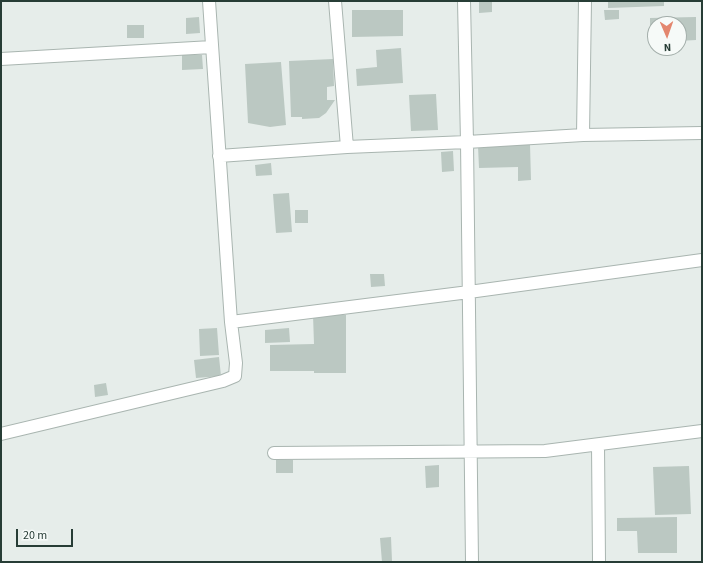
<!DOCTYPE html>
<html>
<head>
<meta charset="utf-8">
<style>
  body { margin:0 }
  #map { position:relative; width:703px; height:563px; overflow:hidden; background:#e6edea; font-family:"Source Sans 3",sans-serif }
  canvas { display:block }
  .frame { position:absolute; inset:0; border:2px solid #273d36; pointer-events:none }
  .north { position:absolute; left:647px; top:16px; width:40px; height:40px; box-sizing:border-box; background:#f6faf8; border:1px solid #a3aeaa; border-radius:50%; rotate:178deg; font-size:11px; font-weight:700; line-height:16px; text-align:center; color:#273d36 }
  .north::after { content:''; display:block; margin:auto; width:14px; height:18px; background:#e3866e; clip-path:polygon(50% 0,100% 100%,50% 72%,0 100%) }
  .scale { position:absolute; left:16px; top:529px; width:57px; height:18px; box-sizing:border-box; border:2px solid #273d36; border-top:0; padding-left:5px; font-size:12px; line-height:14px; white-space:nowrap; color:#273d36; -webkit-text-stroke:3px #f6faf8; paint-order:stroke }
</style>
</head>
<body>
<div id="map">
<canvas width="703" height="563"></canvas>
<div class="frame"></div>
<div class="north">N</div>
<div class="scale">20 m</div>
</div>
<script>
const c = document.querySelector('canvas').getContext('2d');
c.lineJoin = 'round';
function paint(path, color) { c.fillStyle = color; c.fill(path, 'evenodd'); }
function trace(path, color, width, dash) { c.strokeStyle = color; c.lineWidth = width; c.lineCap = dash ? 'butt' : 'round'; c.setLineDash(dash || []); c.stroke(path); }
paint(new Path2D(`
  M 479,1 L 492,1 L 492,12 L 479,13 Z
  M 608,1 L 664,1 L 664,6 L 608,8 Z
  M 352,10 L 403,10 L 403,36 L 352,37 Z
  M 604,10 L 619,10 L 619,19 L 605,20 Z
  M 199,17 L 200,33 L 186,34 L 186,18 Z
  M 696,17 L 696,40 L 679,41 L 679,24 L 655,24 L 655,41 L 650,41 L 650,18 Z
  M 127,25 L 144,25 L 144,38 L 127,38 Z
  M 401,48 L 403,83 L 357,86 L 356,69 L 377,67 L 376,50 Z
  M 182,55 L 202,55 L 203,69 L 182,70 Z
  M 333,59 L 334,86 L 327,87 L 327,100 L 335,100 L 326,113 L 319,118 L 302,119 L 302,117 L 291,117 L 289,61 Z
  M 281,62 L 286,125 L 270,127 L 248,123 L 245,64 Z
  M 436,94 L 438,130 L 411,131 L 409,95 Z
  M 530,144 L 531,180 L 518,181 L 518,167 L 479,168 L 478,146 Z
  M 453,151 L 454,171 L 442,172 L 441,152 Z
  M 271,163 L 272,175 L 256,176 L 255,165 Z
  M 289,193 L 292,232 L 276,233 L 273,194 Z
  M 295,210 L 308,210 L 308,223 L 295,223 Z
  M 370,274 L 384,274 L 385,286 L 371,287 Z
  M 313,315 L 346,315 L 346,373 L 314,373 L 314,371 L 270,371 L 270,345 L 314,344 Z
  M 217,328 L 219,355 L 200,356 L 199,329 Z
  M 289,328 L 290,342 L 265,343 L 265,330 Z
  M 219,357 L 221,376 L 196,378 L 194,360 Z
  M 106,383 L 108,395 L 95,397 L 94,385 Z
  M 276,460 L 293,460 L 293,473 L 276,473 Z
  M 439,465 L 439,487 L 426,488 L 425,466 Z
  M 689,466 L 691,514 L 655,515 L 653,467 Z
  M 677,517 L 677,553 L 638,553 L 637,531 L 617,531 L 617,518 Z
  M 391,537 L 392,561 L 382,562 L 380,538 Z`), '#bbc8c2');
const minor = new Path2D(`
  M 335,1 L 347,147
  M 464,1 L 467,142 L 472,562
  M 1,59 L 212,47
  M 583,135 L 585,1
  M 219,156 L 347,147 L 467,142 L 583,135 L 702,133
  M 231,322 L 469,292 L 702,260
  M 1,434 L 223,381 L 235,376 L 236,363 L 231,322 L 209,1
  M 598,445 L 599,562
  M 274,453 L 545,451 L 702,431`);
trace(minor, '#a9b5b0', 14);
trace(minor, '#fff', 12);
</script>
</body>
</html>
